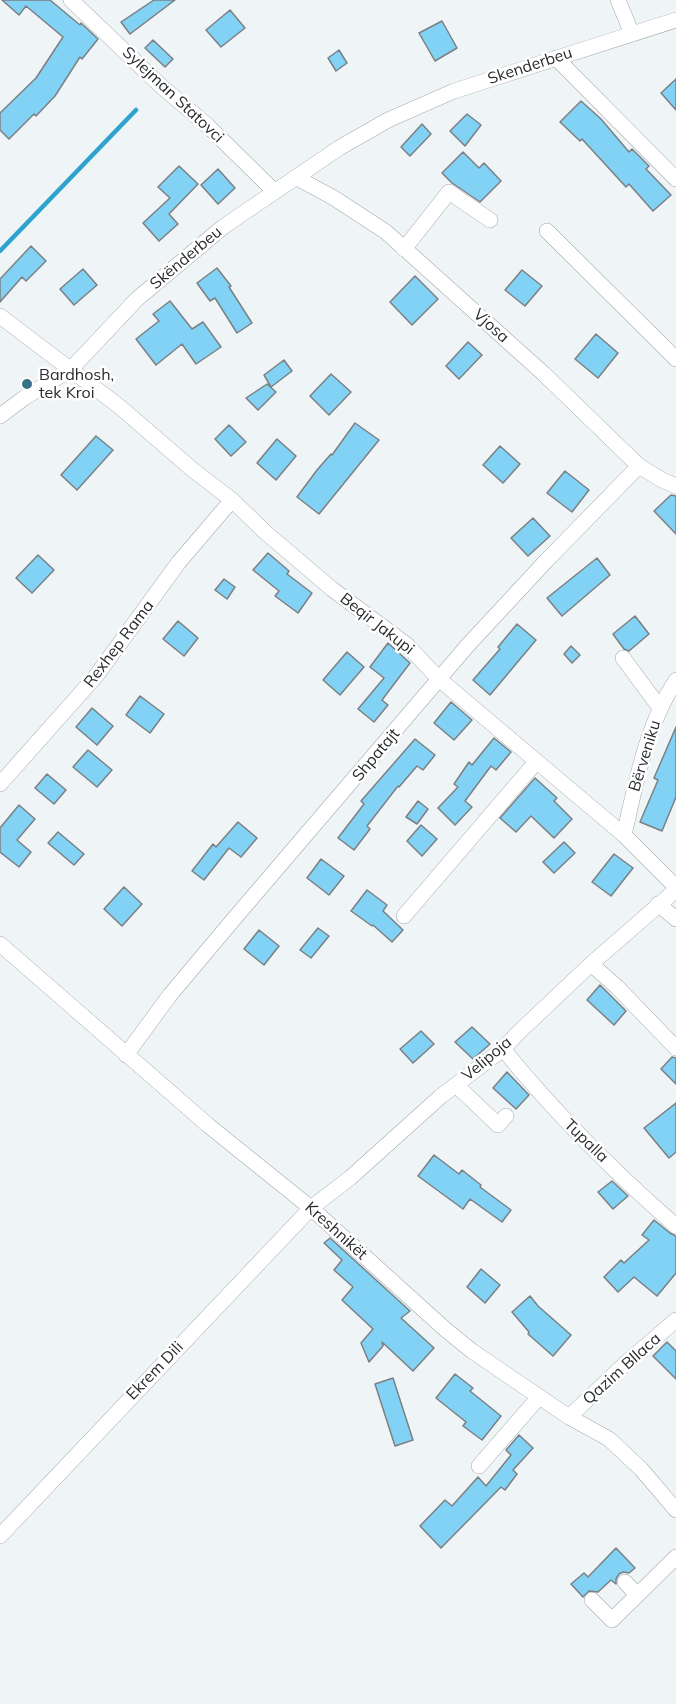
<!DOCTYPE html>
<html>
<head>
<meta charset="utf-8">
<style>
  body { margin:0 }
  canvas { display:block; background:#eff4f7 }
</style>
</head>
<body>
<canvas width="676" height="1704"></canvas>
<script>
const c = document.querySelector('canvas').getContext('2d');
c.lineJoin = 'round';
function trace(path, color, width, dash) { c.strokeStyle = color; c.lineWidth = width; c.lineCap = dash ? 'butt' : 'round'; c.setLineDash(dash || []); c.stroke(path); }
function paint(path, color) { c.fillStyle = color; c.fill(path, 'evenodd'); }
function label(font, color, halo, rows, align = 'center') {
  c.font = font + ' Mulish,sans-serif'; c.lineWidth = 5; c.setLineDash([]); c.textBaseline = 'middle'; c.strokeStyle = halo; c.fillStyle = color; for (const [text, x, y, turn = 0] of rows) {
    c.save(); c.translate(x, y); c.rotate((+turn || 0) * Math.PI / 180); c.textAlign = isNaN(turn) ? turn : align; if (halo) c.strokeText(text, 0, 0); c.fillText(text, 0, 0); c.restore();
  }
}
trace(new Path2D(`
  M 0,251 L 136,110`), '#2ea3cd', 4.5);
const building = new Path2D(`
  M 2,0 L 50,0 L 80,25 L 81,23 L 98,39 L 82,59 L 80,57 L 55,96 L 36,116 L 34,114 L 9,139 L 0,130 L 0,113 L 36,78 L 63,37 L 26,6 L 19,15 Z
  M 154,0 L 175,0 L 130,34 L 121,22 Z
  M 230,10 L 245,28 L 221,47 L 206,30 Z
  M 442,21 L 457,48 L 435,61 L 419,33 Z
  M 153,40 L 173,59 L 165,67 L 145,48 Z
  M 339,50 L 347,63 L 336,71 L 328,58 Z
  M 676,79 L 676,110 L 661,93 Z
  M 581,101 L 601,119 L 629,152 L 632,149 L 649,166 L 646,169 L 671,195 L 653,211 L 629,184 L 626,187 L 582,139 L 580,141 L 560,122 Z
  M 467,114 L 481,125 L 465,146 L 450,131 Z
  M 422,124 L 431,134 L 410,156 L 401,147 Z
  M 463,152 L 479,168 L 484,163 L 501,181 L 480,202 L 452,183 L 442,173 Z
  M 179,166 L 198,184 L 169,214 L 178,224 L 159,241 L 143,223 L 170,198 L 158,187 Z
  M 218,169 L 235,188 L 218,204 L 201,185 Z
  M 31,246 L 46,261 L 26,281 L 22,277 L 0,302 L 0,279 Z
  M 217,268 L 231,286 L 229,287 L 252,323 L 237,333 L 215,298 L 210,301 L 197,283 Z
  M 83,269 L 97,285 L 74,305 L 60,289 Z
  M 522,270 L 542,286 L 525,306 L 505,290 Z
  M 415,276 L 438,299 L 412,325 L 390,302 Z
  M 170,301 L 192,329 L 203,322 L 221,347 L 196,364 L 182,344 L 156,365 L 136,339 L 159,321 L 153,314 Z
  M 596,334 L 618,353 L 598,378 L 575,359 Z
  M 468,342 L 482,355 L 459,379 L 446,366 Z
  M 284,360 L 292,371 L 271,387 L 264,375 Z
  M 331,374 L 351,392 L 329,415 L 310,396 Z
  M 267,384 L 276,392 L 258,410 L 246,398 Z
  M 355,423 L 379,440 L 319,514 L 297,497 L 317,470 L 331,454 L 332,455 Z
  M 229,425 L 246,442 L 231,456 L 215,439 Z
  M 96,436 L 113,450 L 77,490 L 61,475 Z
  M 277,439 L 296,456 L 276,480 L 257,463 Z
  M 500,446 L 520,464 L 503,483 L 483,465 Z
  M 565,471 L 589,490 L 572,512 L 547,493 Z
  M 671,495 L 676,496 L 676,534 L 654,511 Z
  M 533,518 L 550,536 L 528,556 L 511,538 Z
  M 268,553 L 289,571 L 287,574 L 312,593 L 298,613 L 275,596 L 279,591 L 253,570 Z
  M 38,555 L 54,570 L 32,593 L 16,578 Z
  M 597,558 L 610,575 L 562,616 L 547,598 Z
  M 224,579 L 235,587 L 227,599 L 215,590 Z
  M 635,616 L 649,634 L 629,651 L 624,649 L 613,634 Z
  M 178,621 L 198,638 L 184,656 L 163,639 Z
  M 517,624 L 536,640 L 490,695 L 473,680 L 500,649 L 498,647 Z
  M 388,643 L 410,663 L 382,700 L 388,705 L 374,722 L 358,709 L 384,678 L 370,667 Z
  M 571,646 L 580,655 L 572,663 L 564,654 Z
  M 347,652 L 364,667 L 340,695 L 323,680 Z
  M 140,696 L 164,714 L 150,733 L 126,715 Z
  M 451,702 L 472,720 L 454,740 L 434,723 Z
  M 92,708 L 113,726 L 97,745 L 76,727 Z
  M 676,727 L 676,797 L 662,831 L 640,822 L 658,780 L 654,778 Z
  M 494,738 L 511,752 L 496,770 L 491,766 L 465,801 L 472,807 L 455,825 L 438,808 L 458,787 L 454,784 L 469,762 L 472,765 Z
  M 415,739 L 435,755 L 423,770 L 417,766 L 399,787 L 398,786 L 367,826 L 370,829 L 354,850 L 338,838 L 364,804 L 361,801 Z
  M 88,750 L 112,770 L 97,787 L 73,767 Z
  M 47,774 L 66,790 L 54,804 L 35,788 Z
  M 535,778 L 557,798 L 554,801 L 572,819 L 554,838 L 531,816 L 516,832 L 500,818 Z
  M 418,801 L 428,809 L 417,824 L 406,817 Z
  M 19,805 L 35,819 L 17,840 L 31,852 L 19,867 L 0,852 L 0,828 Z
  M 238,822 L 257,838 L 241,857 L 229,848 L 204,880 L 192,871 L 213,844 L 216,847 Z
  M 421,825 L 437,839 L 422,856 L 407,841 Z
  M 58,832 L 84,854 L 74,865 L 48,843 Z
  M 564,842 L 575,853 L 554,873 L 543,862 Z
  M 614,854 L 633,868 L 611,896 L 592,882 Z
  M 321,859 L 344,876 L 329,895 L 307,878 Z
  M 124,887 L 142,904 L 122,926 L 104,909 Z
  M 367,890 L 387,905 L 383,911 L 403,930 L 392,942 L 373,925 L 372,926 L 351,911 Z
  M 318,928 L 329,936 L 311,958 L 300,950 Z
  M 259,930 L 279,946 L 264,965 L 244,949 Z
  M 600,985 L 626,1011 L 614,1025 L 587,1000 Z
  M 472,1027 L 490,1044 L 473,1059 L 455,1042 Z
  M 421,1031 L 434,1044 L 413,1063 L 400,1049 Z
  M 672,1057 L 676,1058 L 676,1084 L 661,1069 Z
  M 507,1072 L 529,1095 L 516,1109 L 493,1088 Z
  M 676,1103 L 676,1152 L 669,1158 L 644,1128 Z
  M 434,1155 L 459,1174 L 462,1170 L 481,1185 L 480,1187 L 511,1210 L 502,1222 L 470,1199 L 463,1209 L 418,1176 Z
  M 612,1181 L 628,1196 L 613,1209 L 598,1192 Z
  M 654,1220 L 670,1233 L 676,1236 L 676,1273 L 657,1296 L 634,1277 L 618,1292 L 604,1277 L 621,1260 L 624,1263 L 649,1240 L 642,1235 Z
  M 330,1238 L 410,1311 L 401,1318 L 434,1348 L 413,1371 L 382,1342 L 383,1346 L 369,1362 L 361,1343 L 373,1329 L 342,1300 L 353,1287 L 334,1270 L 342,1260 L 324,1243 Z
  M 481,1269 L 500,1285 L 485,1303 L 467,1287 Z
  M 530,1296 L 538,1306 L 571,1335 L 553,1356 L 528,1334 L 529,1332 L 512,1312 Z
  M 667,1342 L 676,1351 L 676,1379 L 653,1356 Z
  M 455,1374 L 473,1388 L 470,1391 L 501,1416 L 482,1440 L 463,1426 L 466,1422 L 436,1398 Z
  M 393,1378 L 413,1440 L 395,1446 L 375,1384 Z
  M 519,1435 L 533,1448 L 513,1470 L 517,1474 L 505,1490 L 501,1487 L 441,1548 L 420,1526 L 445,1500 L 452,1506 L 478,1477 L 486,1486 L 511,1455 L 506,1450 Z
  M 616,1548 L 635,1568 L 629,1573 L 623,1572 L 619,1574 L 616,1579 L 616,1584 L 611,1580 L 598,1592 L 589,1591 L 583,1597 L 571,1584 L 584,1573 L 588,1577 Z`);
paint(building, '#81d2f5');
trace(building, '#7c8083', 1.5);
const minor = new Path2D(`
  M 71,0 L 161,86 L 208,126 L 274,191
  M 618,0 L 632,34
  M 556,58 L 676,179
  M 297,178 L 334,198 L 386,232 L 544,374 L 639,466 L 662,480 L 676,486
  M 547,231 L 676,359
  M 404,249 L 449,192 L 490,220
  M 0,316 L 120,407 L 193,470 L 232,500 L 265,532 L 332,589 L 407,645 L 439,679 L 624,835 L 676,887
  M 0,416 L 24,398 L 71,369 L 137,299 L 223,227 L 339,148 L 388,120 L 454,91 L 676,20
  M 623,658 L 660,708
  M 0,784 L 96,676 L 179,562 L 232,500
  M 624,835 C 636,783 646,726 676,680
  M 658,904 L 676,919
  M 404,916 L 536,762
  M 0,944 L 209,1126 L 311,1208 L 446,1330 L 472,1351 L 569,1417 L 609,1439 L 641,1469 L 676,1510
  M 591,964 L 617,987 L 676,1048
  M 503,1049 C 555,1113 614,1172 676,1226
  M 126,1055 L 170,995 L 233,920 L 468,645 L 546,561 L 639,466
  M 456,1085 L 498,1125 L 506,1116
  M 569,1417 L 627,1362 L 676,1320
  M 479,1466 L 539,1397
  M 0,1536 L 311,1208 L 350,1178 L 440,1097 L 503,1049 L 518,1033 L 591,964 L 676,890
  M 625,1582 L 637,1595
  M 592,1600 L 612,1620 L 676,1557`);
trace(minor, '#a4a9ac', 16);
trace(minor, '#fff', 15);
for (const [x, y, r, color] of [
  [27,384,6,"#36718a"]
]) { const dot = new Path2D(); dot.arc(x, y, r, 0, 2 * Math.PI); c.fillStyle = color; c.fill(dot); trace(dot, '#fff', 2); }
label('16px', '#292b2c', '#fff', [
  ["Skenderbeu",530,66,-18],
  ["Sylejman Statovci",173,95,43],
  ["Skënderbeu",186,258,-40],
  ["Vjosa",491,326,42],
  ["Beqir Jakupi",377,624,38],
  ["Rexhep Rama",119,644,-53],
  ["Shpatajt",376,755,-50],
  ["Bërveniku",645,756,-73],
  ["Velipoja",487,1059,-40],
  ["Tupalla",586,1141,44],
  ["Kreshnikët",336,1231,42],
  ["Qazim Bllaca",622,1369,-42],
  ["Ekrem Dili",155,1371,-46]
]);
label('16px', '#292b2c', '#fff', [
  ["Bardhosh,",39,375],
  ["tek Kroi",39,393]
], 'left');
</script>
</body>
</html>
